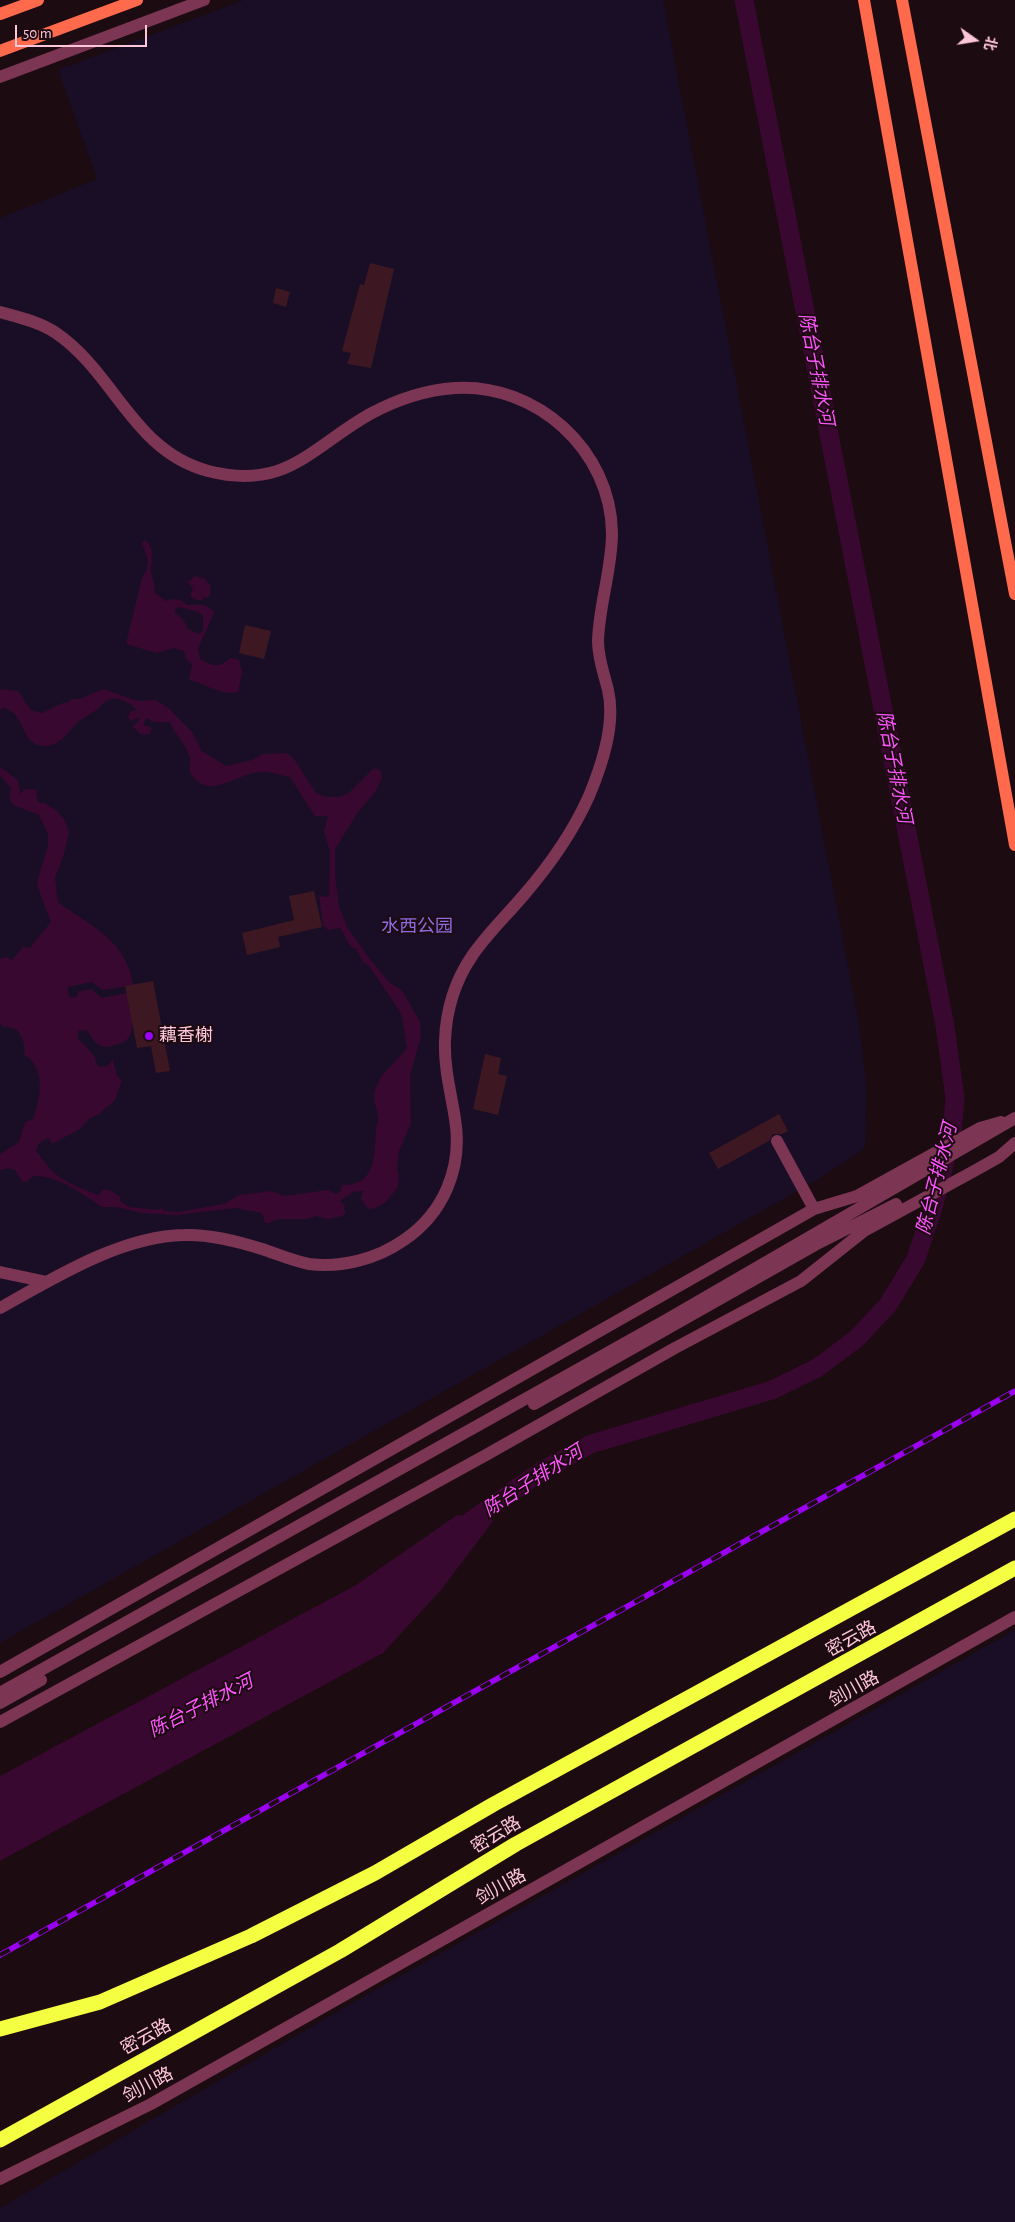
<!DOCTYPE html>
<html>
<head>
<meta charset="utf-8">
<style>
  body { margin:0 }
  #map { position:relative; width:1015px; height:2222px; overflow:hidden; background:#1c0b10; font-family:"Alegreya Sans","Noto Sans SC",sans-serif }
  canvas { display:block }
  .north { position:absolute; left:950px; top:15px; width:50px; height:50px; -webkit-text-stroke:4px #1c0b10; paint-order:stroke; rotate:103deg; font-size:14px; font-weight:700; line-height:20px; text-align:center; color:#ffc6da }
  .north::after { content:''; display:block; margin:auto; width:18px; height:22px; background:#ffc6da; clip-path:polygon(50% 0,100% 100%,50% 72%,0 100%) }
  .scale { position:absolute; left:15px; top:25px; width:132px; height:22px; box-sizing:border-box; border:2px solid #ffc6da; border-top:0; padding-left:6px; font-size:15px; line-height:18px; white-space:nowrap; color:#ffc6da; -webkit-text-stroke:4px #1c0b10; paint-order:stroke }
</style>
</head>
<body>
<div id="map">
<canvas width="1015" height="2222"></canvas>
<div class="north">北</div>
<div class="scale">50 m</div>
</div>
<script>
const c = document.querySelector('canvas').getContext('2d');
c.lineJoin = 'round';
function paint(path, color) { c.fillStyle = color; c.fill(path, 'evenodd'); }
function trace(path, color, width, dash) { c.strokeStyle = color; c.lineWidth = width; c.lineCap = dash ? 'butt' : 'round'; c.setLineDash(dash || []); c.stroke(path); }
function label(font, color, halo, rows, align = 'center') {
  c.font = font + ' "Alegreya Sans","Noto Sans SC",sans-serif'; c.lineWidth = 4; c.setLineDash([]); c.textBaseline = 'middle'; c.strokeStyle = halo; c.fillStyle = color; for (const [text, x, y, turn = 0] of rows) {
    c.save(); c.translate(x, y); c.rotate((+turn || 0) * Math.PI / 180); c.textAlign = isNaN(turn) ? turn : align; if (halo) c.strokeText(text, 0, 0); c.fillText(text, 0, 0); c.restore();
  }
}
paint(new Path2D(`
  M 244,0 L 663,0 L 859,1023 L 867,1091 L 865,1148 L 822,1177 L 0,1643 L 0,218 L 97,179 L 58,70 Z
  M 1015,1630 L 1015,2222 L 0,2222 L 0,2208 L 347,2006 Z`), '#1a0e26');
paint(new Path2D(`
  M 145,540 C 157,549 149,562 151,573 C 153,580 155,586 155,593 L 166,601 C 174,598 182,599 187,605 C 198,605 208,603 214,613 L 212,618 L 198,648 L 200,659 L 212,665 L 220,665 L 231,658 L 239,660 L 242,673 L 238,692 C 221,697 204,682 189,680 L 192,664 L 186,659 L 184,651 L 174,648 L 157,653 L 126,644 L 142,578 L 147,570 L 148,560 L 142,543 ZM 179,607 L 195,611 L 203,615 L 203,631 L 199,634 L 188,629 L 183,619 L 175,613 L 175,609 Z
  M 195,576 L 205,579 L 211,587 L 210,595 L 206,598 L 203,597 L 202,600 L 197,600 L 190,596 L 193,588 L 186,580 L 189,581 Z
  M 0,689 L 18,691 L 31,710 L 42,713 L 63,703 L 68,703 L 72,699 L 80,699 L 103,689 L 138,701 L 155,700 L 167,707 L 192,732 L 202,751 L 226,766 L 252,760 L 263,754 L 287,753 L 294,759 L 316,793 L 326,797 L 339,797 L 349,793 L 374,768 L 381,771 L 382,778 L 375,792 L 358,812 L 335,849 L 335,874 L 339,906 L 347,927 L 369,958 L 388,981 L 403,992 L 420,1022 L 421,1036 L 410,1076 L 411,1124 L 399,1151 L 397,1167 L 399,1177 L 398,1187 L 386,1202 L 376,1208 L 368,1209 L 361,1199 L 363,1191 L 353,1192 L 340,1201 L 345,1205 L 344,1209 L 346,1212 L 342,1216 L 328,1219 L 316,1216 L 307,1219 L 278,1219 L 270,1223 L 265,1223 L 262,1213 L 235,1208 L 176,1215 L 143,1213 L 116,1207 L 102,1207 C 82,1194 58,1175 33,1176 L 27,1182 L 22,1181 L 15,1170 L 9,1168 L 0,1170 L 0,1154 L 19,1142 L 25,1122 L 33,1119 C 41,1098 46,1068 24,1054 C 26,1044 22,1037 16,1029 L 2,1026 L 0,1023 L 0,959 L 6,957 L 12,960 L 23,947 L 30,948 L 51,922 L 38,888 L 37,881 L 48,847 L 48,834 L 39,815 L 13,805 L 9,797 L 11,788 L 0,775 L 0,767 L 18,780 L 20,794 L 25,789 L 36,790 L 38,803 L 44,803 L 56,810 L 64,819 L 69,832 L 64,854 L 55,878 L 58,902 C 91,927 126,939 133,985 L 103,990 L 92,982 L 67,987 L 70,998 L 78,996 L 78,992 L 91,989 L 102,998 L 127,993 C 129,1008 140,1035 122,1043 C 117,1045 115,1044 110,1047 C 98,1048 92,1039 87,1030 L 78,1031 L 78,1038 L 95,1057 L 96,1064 L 101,1067 L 108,1066 L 113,1059 L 117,1076 L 122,1080 L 115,1100 L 99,1114 L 89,1119 L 80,1129 L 52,1144 L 48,1138 L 38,1144 L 36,1151 C 41,1156 43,1161 48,1166 C 58,1180 80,1188 96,1194 L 99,1195 L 102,1190 C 108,1188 115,1193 120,1197 L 120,1201 L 129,1207 L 157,1210 L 161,1208 L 165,1211 L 178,1212 L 224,1204 L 239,1195 L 272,1191 L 284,1196 L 328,1190 L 336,1194 L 340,1192 L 342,1185 C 378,1186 374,1152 376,1128 C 377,1124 379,1120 378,1117 C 377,1107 372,1100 375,1090 C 380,1073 396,1062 407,1048 L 402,1016 L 397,1007 L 369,966 L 363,962 L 356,949 L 351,947 L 340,928 L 328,930 L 323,925 L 319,896 L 329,897 L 330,852 L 324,831 L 328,816 L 315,816 L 290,777 C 280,776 271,771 260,772 C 237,773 210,802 191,774 C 188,768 191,764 190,759 C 187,745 175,735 170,722 L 154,722 L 146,718 L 143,725 L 152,728 L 150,734 L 142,735 L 133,727 L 139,720 L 139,717 L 132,721 L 128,717 L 130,712 L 137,710 C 131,703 119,697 110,699 C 105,700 99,708 95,711 C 88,715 81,719 76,724 C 66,734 61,745 46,746 C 20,747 27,714 4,708 L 0,710 Z
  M 457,1515 L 494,1520 L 441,1590 L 383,1653 L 0,1861 L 0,1776 L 356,1585 Z`), '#380830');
trace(new Path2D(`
  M 458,1535 L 472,1520 L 543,1470 L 591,1444 L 772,1390 L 817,1368 L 856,1339 L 888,1305 L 916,1259 L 934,1204 L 952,1133 L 955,1098 L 945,1026 L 744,0`), '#380830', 19);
paint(new Path2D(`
  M 370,263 L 394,269 L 371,368 L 347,364 L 351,353 L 342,351 L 360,284 L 364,285 Z
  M 276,288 L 290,292 L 286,307 L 273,303 Z
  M 245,625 L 271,631 L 264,659 L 239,653 Z
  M 314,891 L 322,927 L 278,937 L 280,947 L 247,955 L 242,933 L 294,920 L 289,896 Z
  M 153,981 L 170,1071 L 156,1073 L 151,1046 L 137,1048 L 125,986 Z
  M 485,1054 L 501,1058 L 498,1074 L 507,1076 L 498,1115 L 473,1109 Z
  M 779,1114 L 788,1131 L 782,1134 L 773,1134 L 769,1141 L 718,1169 L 709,1153 Z`), '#3d1721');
trace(new Path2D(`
  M 0,77 L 204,0
  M 0,312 C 18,317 40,322 56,333 C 115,373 133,451 208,471 C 286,491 310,448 370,414 C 396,400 425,390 455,388 C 536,383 611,450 612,533 C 612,569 599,605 598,641 C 598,659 604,673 608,690 C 616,724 602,765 589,796 C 573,832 549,866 523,896 C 506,916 487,934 472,956 C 455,981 446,1011 445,1041 C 444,1068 451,1093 455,1119 C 463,1167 444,1213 404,1240 C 377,1259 342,1268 309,1264 C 293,1261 277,1254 262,1249 C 237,1241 210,1234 184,1235 C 121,1236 54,1278 0,1308
  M 777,1141 L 814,1209
  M 0,1272 L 47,1282
  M 534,1404 L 815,1245 L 896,1204
  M 0,1672 L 814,1209 L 857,1196 L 980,1128 L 1001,1122
  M 0,1693 L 668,1319 L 1015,1118
  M 0,1703 L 41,1680
  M 0,1722 L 486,1455 L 675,1348 L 801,1281 L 864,1231 L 976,1170 L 999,1157 L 1015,1143
  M 0,2179 L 151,2104 L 1015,1617`), '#7c3553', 12);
trace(new Path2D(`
  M 864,0 L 1015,845
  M 902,0 L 1015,594
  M 0,14 L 38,0
  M 0,51 L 137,0`), '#ff6a4d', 12);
trace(new Path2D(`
  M 0,2029 L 100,2002 L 251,1936 L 375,1873 L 494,1804 L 1015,1519
  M 0,2140 L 340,1951 L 516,1844 L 1015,1568`), '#f4ff41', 15);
const rail = new Path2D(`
  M 0,1955 L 1015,1391`);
trace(rail, '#9a00f1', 5.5);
trace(rail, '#1c0b10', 4, [11]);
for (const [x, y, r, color] of [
  [149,1036,5,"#9a00f1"]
]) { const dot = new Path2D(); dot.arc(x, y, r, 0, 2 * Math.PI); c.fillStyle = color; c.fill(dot); trace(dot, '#1c0b10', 2); }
label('18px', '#8e6be5', '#1c0b10', [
  ["水西公园",417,927]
]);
label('18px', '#ffc6da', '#1c0b10', [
  ["藕香榭",159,1036]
], 'left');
label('18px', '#ffc6da', '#1c0b10', [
  ["密云路",851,1639,-29],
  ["剑川路",854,1689,-29],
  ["密云路",496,1835,-31],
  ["剑川路",501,1887,-29],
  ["密云路",146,2037,-29],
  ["剑川路",148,2085,-28]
]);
label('italic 19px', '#ff54ff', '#1c0b10', [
  ["陈台子排水河",816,369,79],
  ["陈台子排水河",894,767,79],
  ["陈台子排水河",937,1179,-76],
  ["陈台子排水河",533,1481,-33],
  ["陈台子排水河",201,1706,-27]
]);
</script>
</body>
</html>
